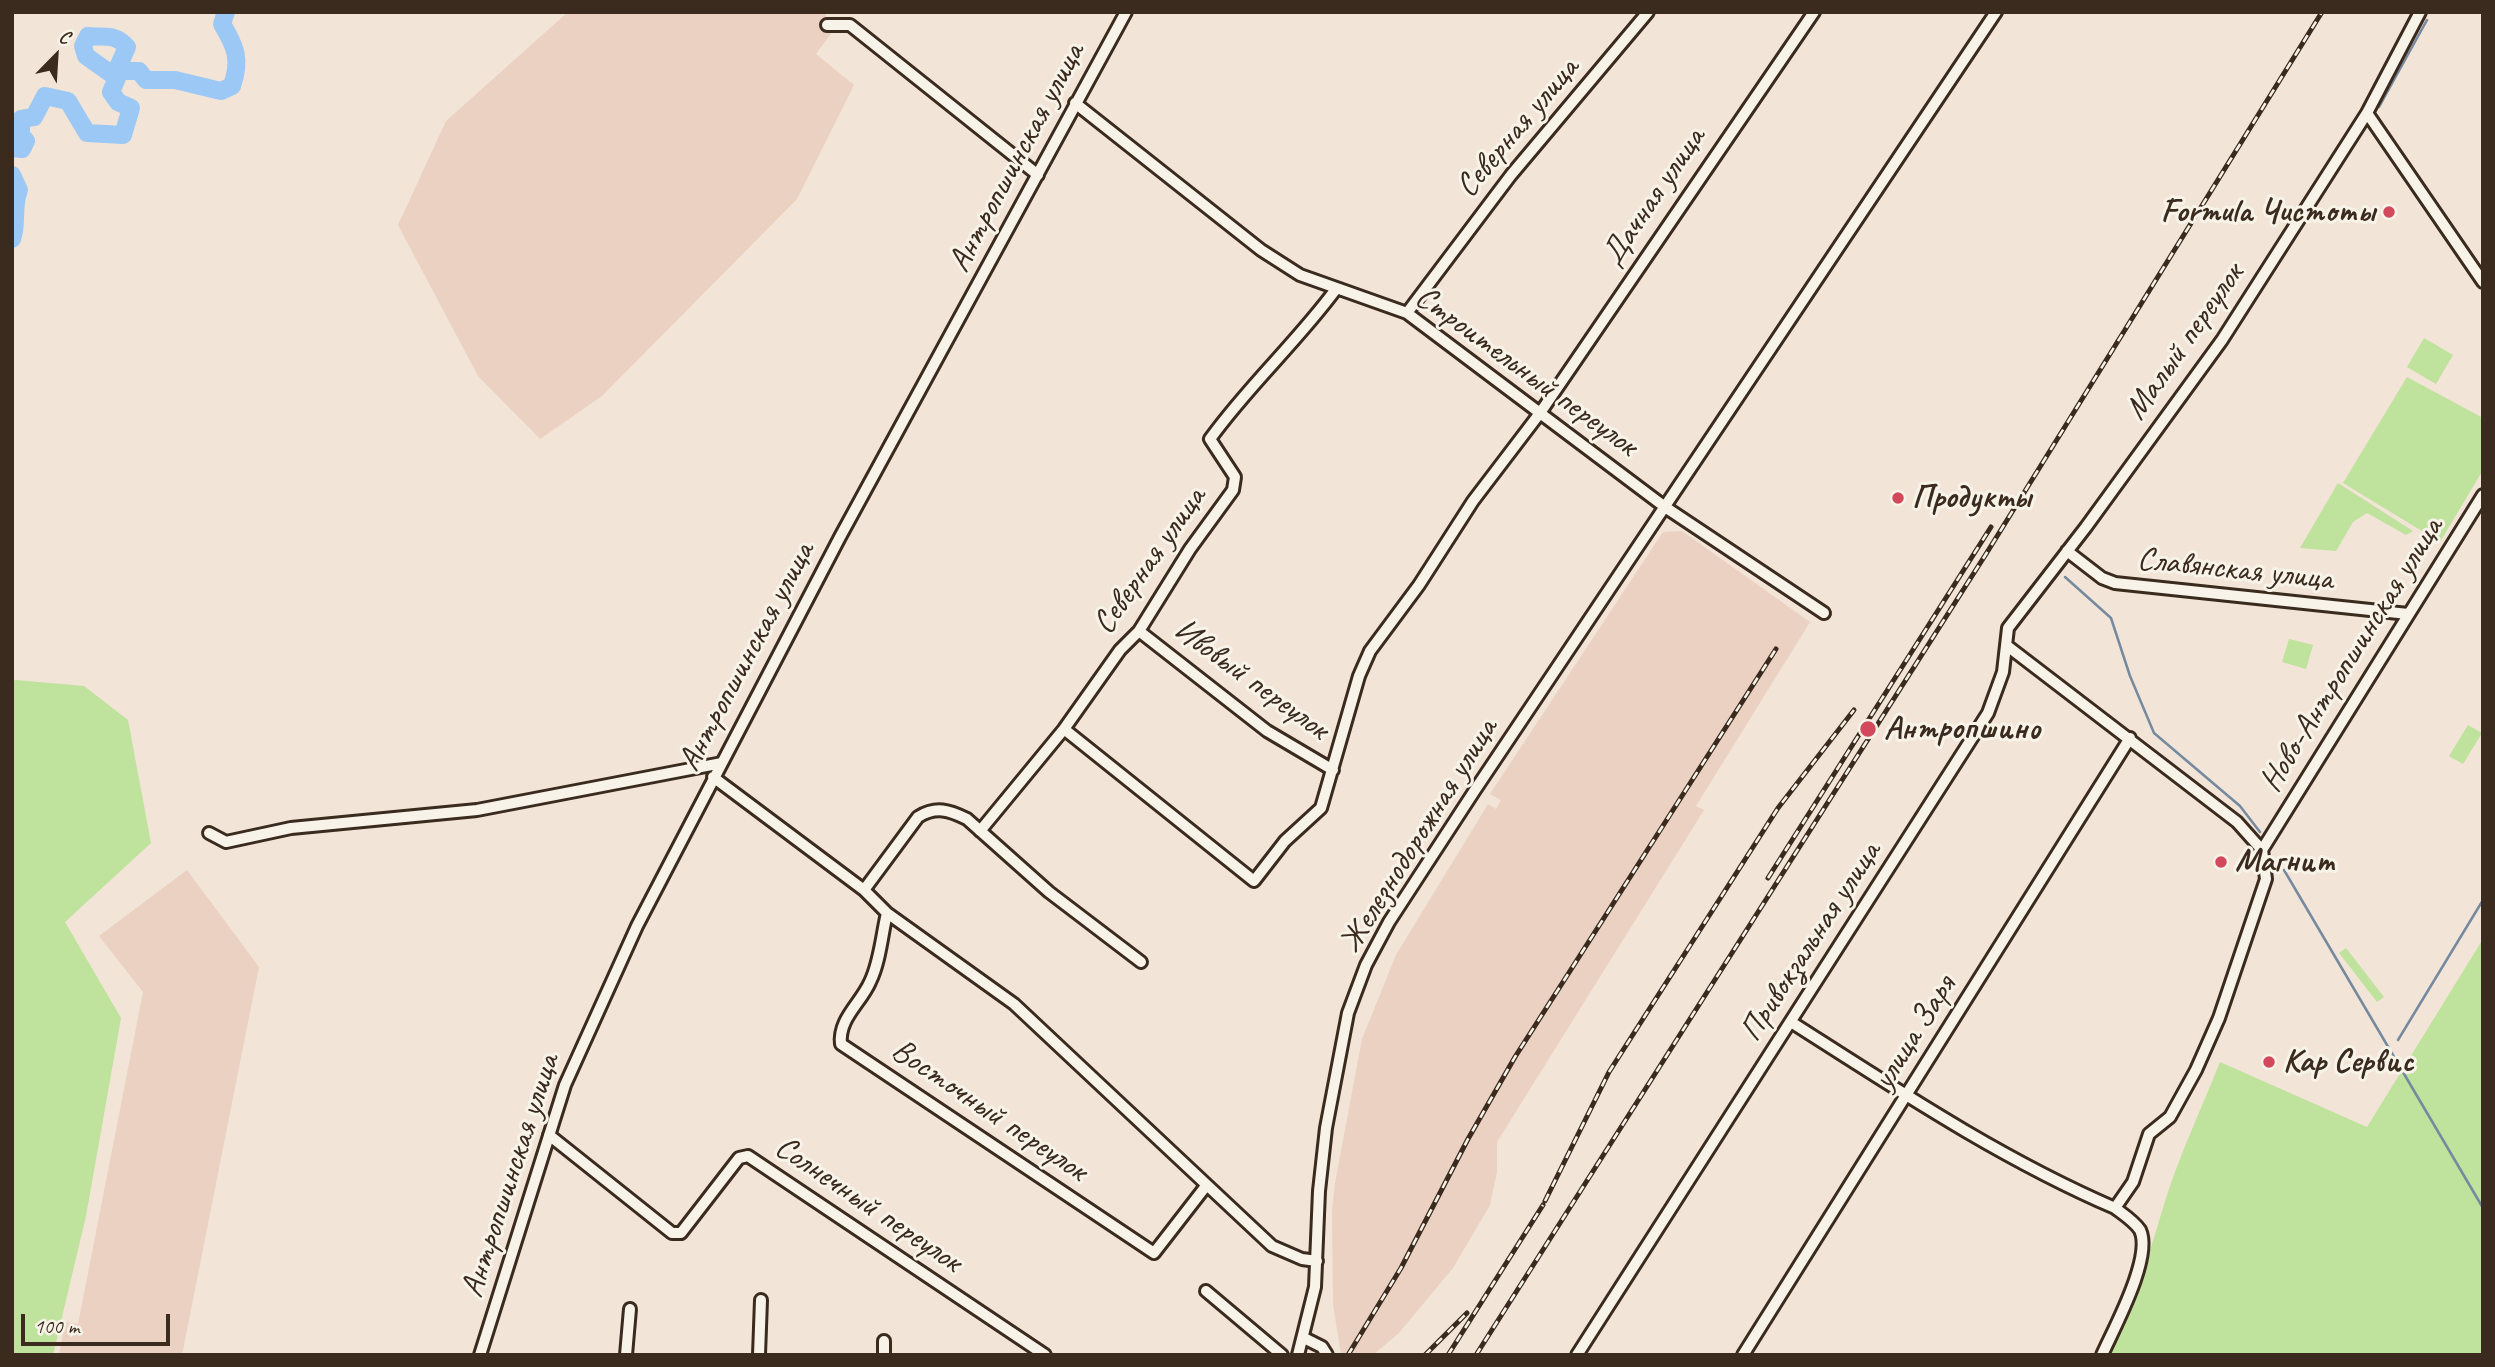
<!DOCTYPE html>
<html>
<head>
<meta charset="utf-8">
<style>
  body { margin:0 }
  #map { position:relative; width:2495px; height:1367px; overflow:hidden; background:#f2e4d7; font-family:Caveat,sans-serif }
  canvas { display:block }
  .frame { position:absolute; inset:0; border:14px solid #3b2a1e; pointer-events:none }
  .north { position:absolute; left:21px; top:21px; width:70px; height:70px; -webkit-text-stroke:5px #f7f3e8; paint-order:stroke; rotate:24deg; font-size:19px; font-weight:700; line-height:28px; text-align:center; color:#3b2a1e }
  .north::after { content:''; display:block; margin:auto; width:24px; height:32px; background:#3b2a1e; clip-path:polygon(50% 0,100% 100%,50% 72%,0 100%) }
  .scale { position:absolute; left:21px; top:1314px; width:149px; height:32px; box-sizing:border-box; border:4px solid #3b2a1e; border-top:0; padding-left:9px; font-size:21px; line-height:24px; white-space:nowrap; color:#3b2a1e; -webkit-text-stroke:5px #f7f3e8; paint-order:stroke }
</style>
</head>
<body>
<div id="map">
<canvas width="2495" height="1367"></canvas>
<div class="frame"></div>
<div class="north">С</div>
<div class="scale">100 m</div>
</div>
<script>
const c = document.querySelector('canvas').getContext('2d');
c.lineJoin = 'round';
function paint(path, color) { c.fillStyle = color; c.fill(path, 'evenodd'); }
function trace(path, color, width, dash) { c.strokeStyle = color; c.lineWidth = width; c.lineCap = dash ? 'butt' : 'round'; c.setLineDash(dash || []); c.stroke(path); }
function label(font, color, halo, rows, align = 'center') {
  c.font = font + ' Caveat,sans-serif'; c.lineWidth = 6; c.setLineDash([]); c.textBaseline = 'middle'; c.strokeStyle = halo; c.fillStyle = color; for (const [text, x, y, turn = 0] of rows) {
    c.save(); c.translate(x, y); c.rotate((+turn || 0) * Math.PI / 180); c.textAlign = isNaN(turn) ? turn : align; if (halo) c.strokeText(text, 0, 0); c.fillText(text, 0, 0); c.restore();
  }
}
paint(new Path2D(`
  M 568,12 L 825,12 L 832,32 L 816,54 L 854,85 L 797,199 L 602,396 L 540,439 L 478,376 L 398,225 L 446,121 Z
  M 1682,531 L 1810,622 L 1696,806 L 1704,810 L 1497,1142 L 1497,1172 L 1490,1205 L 1453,1268 L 1399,1333 L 1373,1355 L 1341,1355 L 1333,1304 L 1332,1210 L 1335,1183 L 1362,1039 L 1396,955 L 1488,804 L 1496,809 L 1501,800 L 1490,794 L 1663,532 Z
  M 187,870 L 259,967 L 182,1355 L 59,1355 L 65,1322 L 78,1324 L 143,992 L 99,936 Z`), '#ebd1c2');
paint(new Path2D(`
  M 2424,338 L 2453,355 L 2436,384 L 2407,367 Z
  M 2407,377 L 2483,418 L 2483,470 L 2440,542 L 2343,483 Z
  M 2338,483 L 2413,531 L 2406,535 L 2367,513 L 2353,522 L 2336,551 L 2300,548 Z
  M 2289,639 L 2313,645 L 2306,669 L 2282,662 Z
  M 16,680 L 84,686 L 128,720 L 151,843 L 65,922 L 121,1018 L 86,1216 L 53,1355 L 12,1355 L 12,681 Z
  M 2468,725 L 2482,733 L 2463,764 L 2449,756 Z
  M 2483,939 L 2483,1355 L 2108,1355 C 2136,1302 2149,1254 2166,1198 C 2181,1152 2202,1107 2220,1062 L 2367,1127 Z
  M 2346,948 L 2384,997 L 2377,1002 L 2339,953 Z`), '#bfe29c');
trace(new Path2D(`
  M 2379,107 L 2427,20
  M 2065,577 L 2111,618 L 2130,676 L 2154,733 L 2240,806 L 2260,832
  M 2284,870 L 2483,1208
  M 2398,1040 L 2483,900`), '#75899f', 2.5);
trace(new Path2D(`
  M 12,148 L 22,149 L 26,141 L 21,135 L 21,119 L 34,117 L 45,96 L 68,101 L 87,133 L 123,135 L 131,108 L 118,102 L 111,92 L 117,78 L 86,56 L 83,46 L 88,36 C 105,38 115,33 127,47 L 119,65 L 125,71 L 139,71 L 146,80 L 175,80 L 221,91 L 232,86 C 241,60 236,47 222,24 L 226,12
  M 12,175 L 19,190 C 12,208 18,222 12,239`), '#9bc8f5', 18);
const minor = new Path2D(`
  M 827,25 L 850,25 L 1038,175
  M 1075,103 L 1261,250 L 1300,275 L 1407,313 L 1665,507 L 1824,613
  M 2367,113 L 2483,282
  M 1407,313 L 1511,175 L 1648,12
  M 2067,551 L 2102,578 L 2115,583 L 2408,614
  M 1139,631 L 1267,731 L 1333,770
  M 2006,645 L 2237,822 L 2262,850 L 2266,879 L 2219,1018 L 2196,1070 L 2170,1117 L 2149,1134 L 2133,1182 L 2115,1208 C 2123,1214 2135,1222 2140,1230 C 2153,1257 2114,1328 2102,1355
  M 1064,729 L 1254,881 L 1285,841 L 1321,808 L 1359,676 L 1370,651 L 1419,585 L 1473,501 L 1540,413 L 1814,12
  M 713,777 L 864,890 L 887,913 L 1014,1004 L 1272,1246 L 1302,1259 L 1317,1261
  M 980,831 L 1064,729 L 1120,650 L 1139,631 L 1190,549 L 1233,490 L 1235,477 L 1210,439 C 1248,386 1297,342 1336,289
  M 209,833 L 226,842 L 291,828 L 477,810 L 722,763
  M 2262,850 L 2483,495
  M 864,890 L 918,817 C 936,806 949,810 967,819 L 1049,892 L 1141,962
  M 887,913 C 882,934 880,962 870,982 C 861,1003 838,1019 841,1044 L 1154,1253 L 1206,1186
  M 1791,1022 C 1896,1089 2001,1159 2115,1208
  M 549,1135 L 672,1233 L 681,1233 L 739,1158 L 748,1156 L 1045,1355
  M 1206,1291 L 1282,1355
  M 1304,1338 L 1322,1347 L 1327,1355
  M 884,1341 L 884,1355
  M 480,1355 L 565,1085 L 637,926 L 840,537 L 1126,12
  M 626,1355 L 630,1309
  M 759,1355 L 761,1300
  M 1298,1355 L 1315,1287 L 1319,1191 L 1326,1128 L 1348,1013 L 1366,965 L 1389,922 L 1475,790 L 1996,12
  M 1577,1355 L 1988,713 L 2003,672 L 2008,628 L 2086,527 L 2222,340 L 2367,113 L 2420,12
  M 1743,1355 L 2130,738`);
trace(minor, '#3b2a1e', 16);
trace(minor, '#f7f3e8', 10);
const rail = new Path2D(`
  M 1768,878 L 1991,527
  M 1545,1201 L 1609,1072 L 1778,808 L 1854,710
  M 1348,1355 L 1401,1268 L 1468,1139 L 1515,1057 L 1776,649
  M 1425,1355 L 1467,1313
  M 1448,1355 L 1543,1205
  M 1476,1355 L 1986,554 L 2322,12`);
trace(rail, '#3b2a1e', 5);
trace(rail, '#f7f3e8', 2.5, [8]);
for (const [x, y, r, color] of [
  [2389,212,7,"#d1495b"],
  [1898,498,7,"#d1495b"],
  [1868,729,9,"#d1495b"],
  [2221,862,7,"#d1495b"],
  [2269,1062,7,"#d1495b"]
]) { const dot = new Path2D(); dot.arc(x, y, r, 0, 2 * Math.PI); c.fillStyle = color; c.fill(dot); trace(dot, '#f7f3e8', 2.5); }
label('33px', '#3b2a1e', '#f7f3e8', [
  ["Северная улица",1518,128,-50],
  ["Антропшинская улица",1017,158,-62],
  ["Дачная улица",1654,197,-56],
  ["Малый переулок",2185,342,-55],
  ["Строительный переулок",1526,372,36],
  ["Северная улица",1150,561,-55],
  ["Славянская улица",2235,570,6],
  ["Ново-Антропшинская улица",2352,655,-58],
  ["Антропшинская улица",747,657,-62],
  ["Ивовый переулок",1251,680,36],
  ["Железнодорожная улица",1419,836,-58],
  ["Привокзальная улица",1811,942,-57],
  ["улица Заря",1915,1033,-58],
  ["Восточный переулок",989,1111,34],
  ["Антропшинская улица",511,1176,-72],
  ["Солнечный переулок",868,1205,34]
]);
label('bold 33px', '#3b2a1e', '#f7f3e8', [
  ["Formula Чистоты",2375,212,"right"],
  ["Продукты",1912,498],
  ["Антропшино",1884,729],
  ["Магнит",2235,862],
  ["Кар Сервис",2283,1062]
], 'left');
</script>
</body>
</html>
